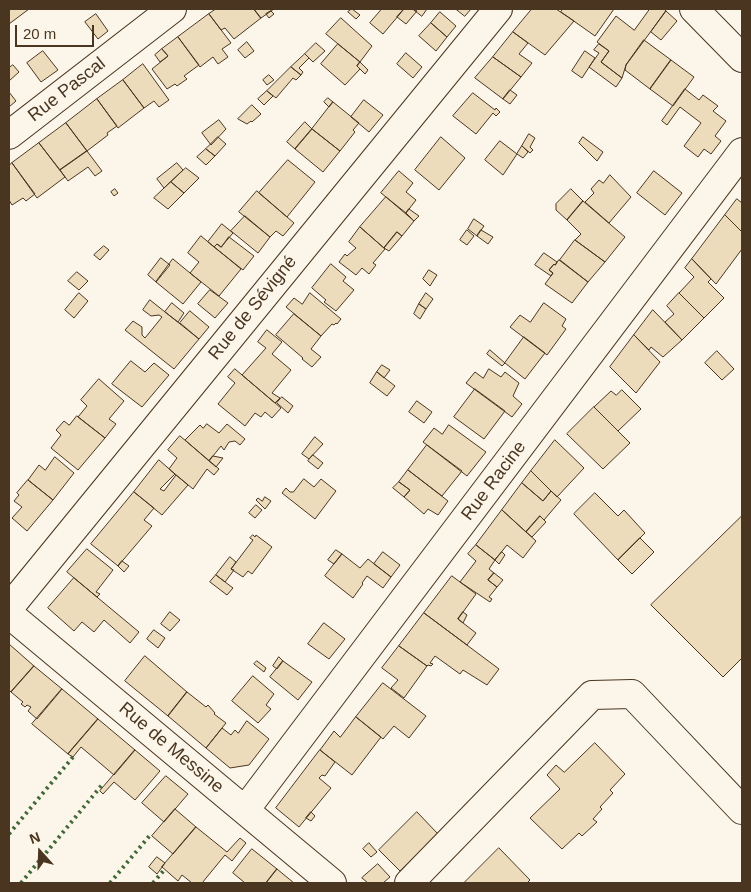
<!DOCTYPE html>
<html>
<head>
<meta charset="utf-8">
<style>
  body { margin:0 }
  #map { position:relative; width:751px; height:892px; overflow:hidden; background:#fbf6e9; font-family:Helvetica,sans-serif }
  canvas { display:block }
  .frame { position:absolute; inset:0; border:10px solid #4a3520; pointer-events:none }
  .north { position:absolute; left:15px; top:827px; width:50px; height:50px; -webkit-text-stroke:4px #fbf6e9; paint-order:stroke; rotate:340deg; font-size:14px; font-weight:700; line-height:20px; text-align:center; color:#4a3520 }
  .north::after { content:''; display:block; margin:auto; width:18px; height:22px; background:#4a3520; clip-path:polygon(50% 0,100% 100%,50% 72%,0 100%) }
  .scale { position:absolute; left:15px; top:25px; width:79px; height:22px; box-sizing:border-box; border:2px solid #4a3520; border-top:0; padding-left:6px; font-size:15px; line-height:18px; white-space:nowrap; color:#4a3520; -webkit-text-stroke:4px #fbf6e9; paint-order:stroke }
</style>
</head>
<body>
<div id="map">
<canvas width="751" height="892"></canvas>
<div class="frame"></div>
<div class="north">N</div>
<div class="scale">20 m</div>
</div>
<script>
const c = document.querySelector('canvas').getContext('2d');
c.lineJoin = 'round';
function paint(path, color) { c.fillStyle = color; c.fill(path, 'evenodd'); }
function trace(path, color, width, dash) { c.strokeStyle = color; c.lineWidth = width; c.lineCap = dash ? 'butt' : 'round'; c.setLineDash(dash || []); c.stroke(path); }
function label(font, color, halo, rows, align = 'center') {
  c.font = font + ' Helvetica,sans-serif'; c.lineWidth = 4; c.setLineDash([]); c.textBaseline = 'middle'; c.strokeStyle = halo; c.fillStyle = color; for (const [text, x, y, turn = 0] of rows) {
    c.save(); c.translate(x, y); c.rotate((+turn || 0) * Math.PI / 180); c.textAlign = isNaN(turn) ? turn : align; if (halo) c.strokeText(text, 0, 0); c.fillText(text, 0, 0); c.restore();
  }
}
const building = new Path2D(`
  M 9,9 L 29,9 L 9,24 Z
  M 216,9 L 254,9 L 261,18 L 234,39 L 225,28 L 221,30 L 209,14 Z
  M 254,9 L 274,9 L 261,18 Z
  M 352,9 L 360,15 L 356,19 L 348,12 Z
  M 382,9 L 404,9 L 383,34 L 370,23 Z
  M 404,9 L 413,9 L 417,11 L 406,24 L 397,17 Z
  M 413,9 L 427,9 L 422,16 Z
  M 456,9 L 471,9 L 465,16 Z
  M 532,9 L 556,9 L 574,21 L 545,55 L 513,32 Z
  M 563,9 L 614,9 L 595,36 L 561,12 Z
  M 650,9 L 664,9 L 666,11 L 626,65 L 622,78 L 601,62 L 609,51 L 597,42 L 616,16 L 634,30 Z
  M 271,11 L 274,14 L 269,18 L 266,14 Z
  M 666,11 L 677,21 L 661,40 L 651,32 Z
  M 440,12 L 456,26 L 447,37 L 431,23 Z
  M 96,14 L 108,31 L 98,39 L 85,22 Z
  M 209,14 L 231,43 L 222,49 L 228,57 L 218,64 L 213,57 L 200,67 L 178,37 Z
  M 341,18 L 372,46 L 360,62 L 326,34 Z
  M 431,23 L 447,37 L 436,51 L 419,36 Z
  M 513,32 L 528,43 L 519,54 L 532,63 L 521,77 L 493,57 Z
  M 178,37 L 199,65 L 184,76 L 187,79 L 177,86 L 175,84 L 167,89 L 152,69 L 168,56 L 162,49 Z
  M 644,40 L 671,60 L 650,89 L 625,70 L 626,65 Z
  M 247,42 L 254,51 L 245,58 L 238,50 Z
  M 316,43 L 325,51 L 313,62 L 305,54 Z
  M 338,44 L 360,62 L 357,66 L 360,69 L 345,85 L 321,64 Z
  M 599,44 L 609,51 L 601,62 L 622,78 L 616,87 L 589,67 L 599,53 L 594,50 Z
  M 162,49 L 168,56 L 160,62 L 155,55 Z
  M 43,51 L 58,70 L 41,82 L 27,63 Z
  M 585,51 L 595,58 L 582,78 L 572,71 Z
  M 406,53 L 422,67 L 413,78 L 397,64 Z
  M 305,54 L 309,58 L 299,68 L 303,72 L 301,75 L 291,67 Z
  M 493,57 L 521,77 L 503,99 L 475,78 Z
  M 671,60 L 694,77 L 673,106 L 650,89 Z
  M 360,62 L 368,70 L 365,74 L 357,66 Z
  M 143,64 L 169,100 L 159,107 L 154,101 L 144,108 L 123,80 Z
  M 13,65 L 19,72 L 9,81 L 9,68 Z
  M 291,67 L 301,75 L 296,80 L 293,78 L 276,98 L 267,91 Z
  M 269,75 L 274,80 L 267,85 L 263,80 Z
  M 123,80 L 144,108 L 118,128 L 97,99 Z
  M 685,89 L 699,100 L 703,95 L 718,106 L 713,111 L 726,121 L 715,136 L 721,141 L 711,154 L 704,149 L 698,157 L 684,146 L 701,123 L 680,107 L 667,125 L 662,121 Z
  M 510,90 L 517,95 L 510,104 L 503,99 Z
  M 267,91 L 273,96 L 264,105 L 258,99 Z
  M 9,92 L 16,101 L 9,107 Z
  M 473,93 L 495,110 L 496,108 L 500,112 L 496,116 L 493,113 L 476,134 L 453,116 Z
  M 328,98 L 333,102 L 329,107 L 324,102 Z
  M 97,99 L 117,126 L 107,133 L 108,135 L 87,151 L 66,123 Z
  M 364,100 L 383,115 L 369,132 L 351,117 Z
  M 333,102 L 359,123 L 353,130 L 355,132 L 340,151 L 312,129 Z
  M 252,105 L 261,114 L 252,122 L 251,121 L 247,124 L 238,119 Z
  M 219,120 L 226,129 L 211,145 L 202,133 Z
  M 305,122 L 312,129 L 295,149 L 287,142 Z
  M 66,123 L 87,151 L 60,170 L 39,143 Z
  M 312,129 L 340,151 L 323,172 L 295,149 Z
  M 529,134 L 535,138 L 530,147 L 533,150 L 530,153 L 522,146 Z
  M 218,137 L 226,144 L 215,156 L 206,149 Z
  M 441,137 L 465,158 L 439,190 L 415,170 Z
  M 583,137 L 603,152 L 597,161 L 579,143 Z
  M 500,141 L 517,154 L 503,175 L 485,160 Z
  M 39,143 L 65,177 L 37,198 L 12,163 Z
  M 522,146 L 528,152 L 523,158 L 517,154 Z
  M 206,149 L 215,156 L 206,165 L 197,157 Z
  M 87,151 L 102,171 L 95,176 L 88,167 L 68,181 L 60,170 Z
  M 288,160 L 315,182 L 287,217 L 259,193 Z
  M 12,163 L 35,194 L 26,201 L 23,198 L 12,205 L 9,200 L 9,166 Z
  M 177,163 L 183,170 L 164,188 L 157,179 Z
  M 186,168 L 199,178 L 184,193 L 171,182 Z
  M 399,171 L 413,183 L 406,192 L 416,200 L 406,213 L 381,193 Z
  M 654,171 L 682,193 L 665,215 L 637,193 Z
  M 610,175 L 631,197 L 609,223 L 585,202 L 594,193 L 591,189 L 599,180 L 603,183 Z
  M 171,182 L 184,193 L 168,209 L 154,198 Z
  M 115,189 L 118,193 L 114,196 L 111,192 Z
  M 571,189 L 583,201 L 567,220 L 556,210 L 556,204 Z
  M 257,191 L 294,223 L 283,236 L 276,231 L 270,237 L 239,212 Z
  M 386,197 L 414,221 L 402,236 L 397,232 L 384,248 L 360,227 Z
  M 737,199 L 742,203 L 742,232 L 725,215 Z
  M 583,201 L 625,237 L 605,262 L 575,240 L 581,234 L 567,220 Z
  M 409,209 L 419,216 L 414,221 L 406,213 Z
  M 725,215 L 742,232 L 742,249 L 716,284 L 692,259 Z
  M 245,216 L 270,237 L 258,253 L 231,231 Z
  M 474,219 L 484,226 L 477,236 L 468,229 Z
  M 222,224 L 233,233 L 221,247 L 217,244 L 214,247 L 208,242 Z
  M 360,227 L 385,249 L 373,263 L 376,265 L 369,274 L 362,268 L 356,275 L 339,262 L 345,254 L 347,256 L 356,248 L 349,242 Z
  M 467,230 L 474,236 L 467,245 L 460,240 Z
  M 481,230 L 493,237 L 488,244 L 477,236 Z
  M 397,232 L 402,236 L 389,251 L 384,248 Z
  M 201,236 L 241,269 L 219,296 L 190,273 L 199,262 L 188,253 Z
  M 229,237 L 254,256 L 243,270 L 214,247 L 217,244 L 221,247 Z
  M 575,240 L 605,262 L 588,282 L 560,260 Z
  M 104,246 L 109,250 L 100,260 L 94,255 Z
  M 544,253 L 557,262 L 555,265 L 554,264 L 549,270 L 553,273 L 551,276 L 535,265 Z
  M 161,258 L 170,265 L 156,282 L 148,275 Z
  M 173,259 L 201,282 L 183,304 L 156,282 Z
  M 692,259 L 711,279 L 708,282 L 724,298 L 704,318 L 679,293 L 694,277 L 685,268 Z
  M 559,260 L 588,282 L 572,303 L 545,284 L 553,273 L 549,270 L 554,264 L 555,265 Z
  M 331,264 L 346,277 L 343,281 L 354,290 L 336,311 L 324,302 L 326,300 L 312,288 Z
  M 429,270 L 437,275 L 430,286 L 423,279 Z
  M 77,272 L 88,281 L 79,290 L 68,281 Z
  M 210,290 L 228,303 L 215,318 L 198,304 Z
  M 79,293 L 88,301 L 74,318 L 65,310 Z
  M 310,293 L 341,319 L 337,324 L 336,323 L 334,325 L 332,324 L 321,336 L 286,307 L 294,298 L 302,304 Z
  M 426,293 L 433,299 L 426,309 L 419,304 Z
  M 679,293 L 704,318 L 682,340 L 665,322 L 674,314 L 667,306 Z
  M 150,300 L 199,339 L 174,369 L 125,330 L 133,321 L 142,327 L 142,335 L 145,338 L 162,317 L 159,315 L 151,316 L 143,310 Z
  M 172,303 L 184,313 L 178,322 L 165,312 Z
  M 544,303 L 566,319 L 562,326 L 566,329 L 547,355 L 510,327 L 520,315 L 530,322 Z
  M 419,304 L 426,309 L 420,319 L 414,314 Z
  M 653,310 L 682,340 L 663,357 L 651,347 L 649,350 L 634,335 Z
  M 190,311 L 209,327 L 199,339 L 180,323 Z
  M 294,314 L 321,336 L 311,349 L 321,357 L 312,367 L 302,359 L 303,358 L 276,335 Z
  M 267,330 L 282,342 L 272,354 L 291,370 L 272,393 L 280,398 L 275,403 L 242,375 L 266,348 L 258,342 Z
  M 634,335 L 660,362 L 636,393 L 610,367 Z
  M 524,337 L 545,353 L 525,379 L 505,363 Z
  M 490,350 L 505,363 L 502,366 L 487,354 Z
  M 717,351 L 734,369 L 722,380 L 705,363 Z
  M 131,361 L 145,372 L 154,363 L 169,375 L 142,407 L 112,384 Z
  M 382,365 L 390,370 L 384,378 L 377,372 Z
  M 235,369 L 281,408 L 272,418 L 265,412 L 261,417 L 255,413 L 245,426 L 218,404 L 235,383 L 228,377 Z
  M 489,369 L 501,377 L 505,372 L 519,383 L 513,396 L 522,404 L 512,417 L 466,383 L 475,372 L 483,378 Z
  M 377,372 L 395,386 L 387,396 L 370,383 Z
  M 99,379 L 124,401 L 109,419 L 116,424 L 105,438 L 78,417 L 87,406 L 81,400 Z
  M 475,389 L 505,411 L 484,439 L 454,417 Z
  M 622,390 L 641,409 L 618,431 L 594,407 L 611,391 L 616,395 Z
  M 282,397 L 293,406 L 288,413 L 277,403 Z
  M 417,401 L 432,412 L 424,423 L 409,412 Z
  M 594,407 L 630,443 L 603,469 L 567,434 Z
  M 77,416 L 105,438 L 78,470 L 51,448 L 61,435 L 56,430 L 64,421 L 69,425 Z
  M 207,424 L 219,433 L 227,424 L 245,439 L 240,445 L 235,441 L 229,442 L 224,450 L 221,446 L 209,461 L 185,440 L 200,425 L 203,428 Z
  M 449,425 L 486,452 L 467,476 L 423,442 L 434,428 L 442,434 Z
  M 180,436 L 219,469 L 214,475 L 207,469 L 193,489 L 169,469 L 177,458 L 168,450 Z
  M 315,437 L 323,444 L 309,459 L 302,454 Z
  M 555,440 L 584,468 L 557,497 L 531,471 Z
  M 427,445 L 462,471 L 442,496 L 408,470 Z
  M 313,455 L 323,463 L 318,469 L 308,461 Z
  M 213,456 L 223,458 L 216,467 L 209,461 Z
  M 55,457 L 74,473 L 53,500 L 28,480 L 39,465 L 45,470 Z
  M 159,460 L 175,474 L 160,489 L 164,491 L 176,475 L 188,485 L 162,515 L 134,492 Z
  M 408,470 L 448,501 L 438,515 L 428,509 L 424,514 L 404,497 L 410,490 L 399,482 Z
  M 531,471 L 551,491 L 543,501 L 522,483 Z
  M 304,479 L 314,487 L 321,479 L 336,491 L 315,519 L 282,493 L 286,488 L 290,492 L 293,492 Z
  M 28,480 L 53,500 L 27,531 L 12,518 L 22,507 L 14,501 L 19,495 L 17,493 Z
  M 399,482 L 410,490 L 404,497 L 393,488 Z
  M 522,483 L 543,501 L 551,491 L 561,500 L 544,520 L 540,516 L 526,532 L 502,510 Z
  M 134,492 L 154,508 L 144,520 L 152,526 L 118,566 L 91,544 Z
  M 595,493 L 618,516 L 624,510 L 645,533 L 618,560 L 574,514 Z
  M 265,497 L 271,501 L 265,509 L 256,500 L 258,498 L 262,501 Z
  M 256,505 L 262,510 L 255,518 L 249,513 Z
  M 502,510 L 536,541 L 523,558 L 507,545 L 495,560 L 476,545 Z
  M 540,516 L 546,522 L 532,537 L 526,532 Z
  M 742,516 L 742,658 L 723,677 L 651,605 Z
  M 253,535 L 255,537 L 256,535 L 272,547 L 252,574 L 248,571 L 243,577 L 231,569 L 253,540 L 250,538 Z
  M 640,538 L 654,552 L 632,574 L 618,560 Z
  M 476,545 L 495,560 L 489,569 L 494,573 L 488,580 L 497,587 L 489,597 L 492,599 L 490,602 L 460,582 L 476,561 L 468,554 Z
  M 87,549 L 113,570 L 96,592 L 100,594 L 97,597 L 67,572 Z
  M 336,550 L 342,554 L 334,564 L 328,560 Z
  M 383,552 L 400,565 L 391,577 L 374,564 Z
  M 502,552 L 505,555 L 499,564 L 495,560 Z
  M 342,554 L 360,568 L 368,559 L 391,577 L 383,588 L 367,576 L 362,583 L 363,584 L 353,598 L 325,576 Z
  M 230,557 L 236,562 L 231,569 L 234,570 L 225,582 L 216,575 Z
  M 122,561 L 129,566 L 124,572 L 118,566 Z
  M 494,573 L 503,580 L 497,587 L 488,580 Z
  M 216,575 L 233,588 L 227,595 L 210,582 Z
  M 452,576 L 476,594 L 458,619 L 476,633 L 467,645 L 424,613 Z
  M 74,578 L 139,632 L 130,643 L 104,620 L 94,632 L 82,622 L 74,631 L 48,608 Z
  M 170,612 L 180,620 L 170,631 L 161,624 Z
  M 463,612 L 467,615 L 463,623 L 458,619 Z
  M 424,613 L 499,669 L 487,685 L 463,670 L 460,674 L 435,656 L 430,663 L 433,664 L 431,666 L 428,665 L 427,666 L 399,646 Z
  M 324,623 L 345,639 L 329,659 L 308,644 Z
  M 154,630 L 165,638 L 158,648 L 147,639 Z
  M 9,644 L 34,666 L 11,692 L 9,690 Z
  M 399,646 L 427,666 L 404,698 L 391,688 L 398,680 L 382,668 Z
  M 145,656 L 187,692 L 168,716 L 125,681 Z
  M 279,657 L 283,661 L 277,669 L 273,666 Z
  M 257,661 L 266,668 L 264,672 L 254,664 Z
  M 283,661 L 312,682 L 298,700 L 270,677 Z
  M 34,666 L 62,689 L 37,719 L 28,711 L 31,707 L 27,705 L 25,707 L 21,704 L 23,702 L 11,692 Z
  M 253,676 L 274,694 L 266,705 L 271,709 L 258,723 L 232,701 Z
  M 383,683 L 426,716 L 409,738 L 394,726 L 383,739 L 356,717 Z
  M 62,689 L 98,719 L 68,754 L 32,724 Z
  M 187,692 L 206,707 L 208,705 L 215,713 L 214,714 L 226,723 L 206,748 L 168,716 Z
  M 356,717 L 381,737 L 352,775 L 320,750 L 334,731 L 340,737 Z
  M 98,719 L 135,750 L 114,775 L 81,747 L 73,757 L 68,754 Z
  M 247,721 L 269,739 L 249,765 L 230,768 L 206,748 L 222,728 L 231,735 L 235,730 L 238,733 Z
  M 595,743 L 625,774 L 610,790 L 613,793 L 600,807 L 602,809 L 593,819 L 597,822 L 582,836 L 579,833 L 562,849 L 530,818 L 560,789 L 547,775 L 556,765 L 564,772 Z
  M 135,750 L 160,771 L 135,800 L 114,782 L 103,794 L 100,791 Z
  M 320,750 L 335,762 L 325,776 L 322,775 L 319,778 L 331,788 L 299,827 L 276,808 Z
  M 166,776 L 188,794 L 164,822 L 142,803 Z
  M 175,809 L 196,827 L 173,854 L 152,836 Z
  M 311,812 L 315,816 L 311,821 L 306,818 Z
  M 417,812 L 438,834 L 400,871 L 379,850 Z
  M 196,827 L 227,852 L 240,838 L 246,843 L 232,861 L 225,855 L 202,883 L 192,883 L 182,875 L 178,881 L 162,867 Z
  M 369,843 L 377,852 L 371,857 L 363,849 Z
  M 499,848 L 530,880 L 527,883 L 464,883 Z
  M 252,849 L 277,869 L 266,883 L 245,883 L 233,873 Z
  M 157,857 L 165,863 L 157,874 L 149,867 Z
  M 378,864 L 390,877 L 383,883 L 368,883 L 362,878 Z
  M 277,869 L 294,883 L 266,883 Z`);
paint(building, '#ecdcbc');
trace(building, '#4a3520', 1);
const minor = new Path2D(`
  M 694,9 L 742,58
  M 9,135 L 172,9
  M 9,608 L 498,9
  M 9,614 L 332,883
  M 245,810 L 742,152
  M 409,883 L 592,695 L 632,694 L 742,810`);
trace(minor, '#4a3520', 30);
trace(minor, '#fbf6e9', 28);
trace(new Path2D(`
  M 9,834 L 73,757
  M 21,883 L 102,785
  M 110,883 L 151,834
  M 153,883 L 165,869`), '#436837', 4, [2.5, 4]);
label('18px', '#4a3520', '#fbf6e9', [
  ["Rue Pascal",67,90,-38],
  ["Rue de Sévigné",253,308,-51],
  ["Rue Racine",494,481,-53],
  ["Rue de Messine",171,748,40]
]);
</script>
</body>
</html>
